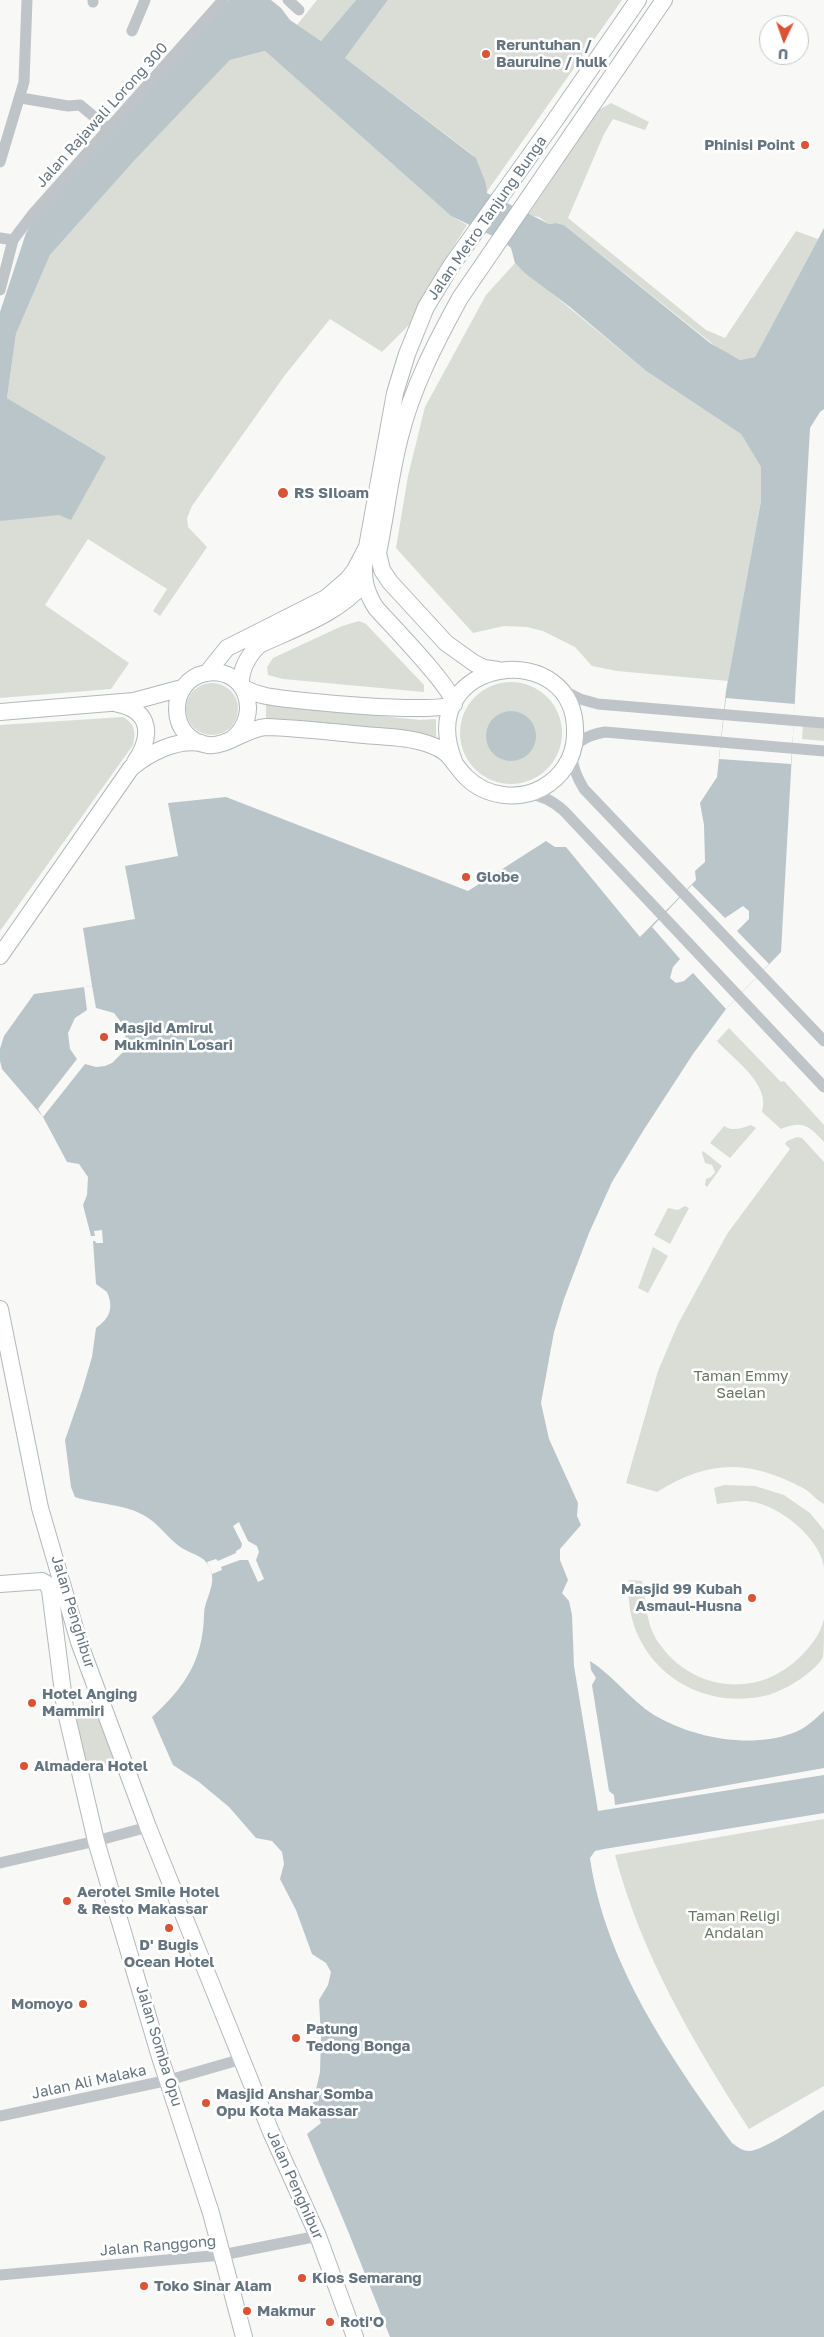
<!DOCTYPE html>
<html>
<head>
<meta charset="utf-8">
<style>
  body { margin:0 }
  #map { position:relative; width:824px; height:2337px; overflow:hidden; background:#f8f8f6; font-family:"Golos Text",sans-serif }
  canvas { display:block }
  .north { position:absolute; left:759px; top:15px; width:50px; height:50px; box-sizing:border-box; background:#fff; border:1px solid #c1c8cc; border-radius:50%; rotate:183deg; font-size:14px; font-weight:700; line-height:20px; text-align:center; color:#657580 }
  .north::after { content:''; display:block; margin:auto; width:18px; height:22px; background:#db5234; clip-path:polygon(50% 0,100% 100%,50% 72%,0 100%) }
</style>
</head>
<body>
<div id="map">
<canvas width="824" height="2337"></canvas>
<div class="north">U</div>
</div>
<script>
const c = document.querySelector('canvas').getContext('2d');
c.lineJoin = 'round';
function paint(path, color) { c.fillStyle = color; c.fill(path, 'evenodd'); }
function trace(path, color, width, dash) { c.strokeStyle = color; c.lineWidth = width; c.lineCap = dash ? 'butt' : 'round'; c.setLineDash(dash || []); c.stroke(path); }
function label(font, color, halo, rows, align = 'center') {
  c.font = font + ' "Golos Text",sans-serif'; c.lineWidth = 5; c.setLineDash([]); c.textBaseline = 'middle'; c.strokeStyle = halo; c.fillStyle = color; for (const [text, x, y, turn = 0] of rows) {
    c.save(); c.translate(x, y); c.rotate((+turn || 0) * Math.PI / 180); c.textAlign = isNaN(turn) ? turn : align; if (halo) c.strokeText(text, 0, 0); c.fillText(text, 0, 0); c.restore();
  }
}
paint(new Path2D(`
  M 317,0 L 356,0 L 321,41 L 297,25 Z
  M 388,0 L 622,0 L 486,193 L 483,175 L 473,155 L 345,58 Z
  M 265,51 L 451,216 L 467,225 L 421,298 L 411,323 L 382,352 L 330,319 L 285,375 L 192,506 L 187,518 L 188,527 L 207,547 L 160,616 L 153,611 L 167,589 L 88,539 L 45,605 L 129,663 L 111,689 L 0,698 L 0,521 L 5,520 L 106,457 L 7,398 L 16,334 L 50,255 L 134,161 L 230,60 Z
  M 611,103 L 649,122 L 645,130 L 613,119 L 604,134 L 568,218 L 706,330 L 725,338 L 796,231 L 818,239 L 755,357 L 740,360 L 719,349 L 564,225 L 556,223 L 549,224 L 539,217 L 528,215 L 597,111 Z
  M 515,263 L 646,371 L 741,434 L 761,467 L 761,501 L 728,681 L 617,671 L 592,666 L 575,647 L 543,631 L 527,627 L 504,626 L 473,633 L 396,548 L 408,476 L 425,407 L 486,295 Z
  M 359,621 L 366,624 L 424,685 L 424,692 L 283,679 L 268,675 L 267,667 L 273,658 L 342,626 Z
  M460 733a51 51 0 1 1 102 0a51 51 0 1 1-102 0Z
  M186 709a26 26 0 1 1 52 0a26 26 0 1 1-52 0Z
  M 266,704 L 420,720 L 436,719 L 436,737 L 368,727 L 266,719 Z
  M 123,717 C 135,724 136,732 133,745 L 0,931 L 0,725 Z
  M 803,726 L 824,728 L 824,741 L 802,739 Z
  M 729,1028 L 781,1082 L 784,1081 L 824,1125 L 824,1142 C 809,1126 803,1120 781,1129 L 762,1112 C 771,1084 733,1059 717,1041 Z
  M 751,1125 L 756,1128 L 730,1158 L 710,1143 L 724,1126 C 733,1132 742,1128 751,1125 Z
  M 797,1137 L 802,1138 L 824,1162 L 824,1504 C 817,1501 811,1492 803,1488 C 748,1460 711,1459 657,1492 L 626,1483 L 658,1371 L 678,1324 L 727,1234 L 790,1149 L 785,1144 L 787,1141 Z
  M 703,1151 L 722,1166 L 707,1187 L 705,1185 L 706,1179 L 711,1177 L 715,1172 L 712,1165 L 705,1163 L 702,1153 Z
  M 685,1206 L 689,1208 L 670,1244 L 654,1235 L 668,1208 L 678,1210 Z
  M 653,1247 L 668,1256 L 648,1293 L 638,1288 Z
  M 724,1485 L 755,1486 L 784,1495 L 810,1513 L 824,1530 L 824,1567 C 820,1537 775,1501 744,1501 C 735,1501 726,1503 717,1504 L 714,1488 Z
  M 629,1580 L 642,1581 C 646,1603 646,1627 661,1646 C 695,1692 759,1698 800,1657 C 811,1646 820,1635 824,1619 C 824,1630 824,1648 823,1657 C 818,1668 796,1683 785,1688 C 778,1691 771,1695 764,1696 C 690,1712 622,1656 629,1580 Z
  M 96,1710 L 116,1762 L 87,1771 L 71,1718 Z
  M 824,1819 L 824,2086 L 749,2129 C 693,2042 642,1956 615,1855 Z`), '#d9ddd5');
paint(new Path2D(`
  M 229,0 L 271,0 L 281,8 L 290,20 L 321,41 L 356,0 L 388,0 L 345,58 L 476,158 C 480,170 487,181 487,193 L 549,224 L 556,223 L 564,225 L 710,343 L 740,360 L 755,357 L 824,228 L 824,409 L 820,412 L 810,428 L 781,952 L 726,1009 L 693,1054 L 643,1131 L 612,1182 L 589,1233 L 564,1299 L 554,1332 L 541,1403 L 549,1439 L 578,1503 L 577,1516 L 581,1525 L 560,1549 L 560,1560 L 568,1580 L 562,1593 L 569,1601 L 572,1615 L 574,1666 L 598,1811 L 824,1775 L 824,1813 L 604,1849 L 595,1851 L 590,1858 C 605,1964 671,2058 732,2143 C 738,2147 742,2151 749,2151 C 764,2151 809,2119 824,2110 L 824,2337 L 390,2337 L 348,2231 L 307,2134 L 321,2123 L 313,2103 L 320,2072 L 321,2038 L 319,2000 L 328,1985 L 331,1972 L 326,1963 L 312,1954 L 296,1910 L 280,1879 L 284,1864 L 282,1852 L 272,1841 L 256,1838 L 229,1807 L 199,1782 L 173,1765 L 152,1717 C 185,1687 203,1660 204,1615 C 204,1601 214,1589 212,1575 C 208,1554 192,1556 179,1546 C 167,1537 159,1524 145,1516 C 123,1503 98,1505 75,1497 L 71,1487 L 65,1440 L 82,1391 L 92,1357 L 96,1328 C 110,1318 114,1308 107,1292 L 96,1284 L 93,1241 L 95,1241 L 96,1243 L 103,1243 L 102,1230 L 94,1231 L 95,1236 L 91,1236 L 83,1205 L 87,1195 L 88,1177 L 79,1164 L 67,1162 L 43,1117 L 2,1069 L 0,1061 L 0,1049 L 4,1036 L 34,994 L 92,986 L 83,928 L 135,919 L 125,866 L 178,856 L 168,803 L 226,797 L 468,891 L 546,841 L 555,847 L 566,847 L 640,937 L 696,880 L 695,871 L 705,862 L 704,825 L 700,803 L 717,777 L 726,691 L 761,501 L 761,467 L 741,434 L 646,371 L 570,307 L 526,274 L 515,263 L 511,248 L 503,241 L 451,216 L 265,51 L 230,60 L 134,161 L 50,255 L 16,334 L 7,398 L 106,457 L 71,520 L 59,515 L 0,521 L 0,312 L 26,233 L 36,216 Z
  M486 736a25 25 0 1 1 50 0a25 25 0 1 1-50 0Z
  M 590,1661 C 614,1676 630,1700 654,1715 C 693,1738 750,1749 793,1733 C 805,1729 815,1719 824,1711 L 824,1768 L 615,1805 L 614,1795 L 609,1791 L 592,1685 L 596,1678 L 591,1670 Z`), '#b9c5c9');
paint(new Path2D(`
  M 726,698 L 795,704 L 791,764 L 719,759 Z
  M 692,885 L 725,918 L 743,906 L 749,911 L 749,919 L 737,931 L 769,964 L 726,1009 L 693,973 L 684,981 L 676,983 L 670,978 L 673,967 L 680,959 L 652,927 Z
  M 92,986 L 96,1008 L 114,1013 L 124,1026 L 126,1043 L 124,1051 L 112,1063 L 105,1066 L 96,1067 L 85,1064 L 43,1117 L 38,1109 L 77,1059 L 70,1049 L 68,1033 L 75,1018 L 87,1010 L 84,987 Z
  M 239,1522 L 248,1541 L 257,1546 L 259,1552 L 256,1560 L 264,1579 L 258,1582 L 248,1560 L 240,1560 L 221,1567 L 222,1570 L 212,1574 L 207,1562 L 216,1559 L 218,1561 L 236,1553 L 236,1551 L 241,1548 L 242,1544 L 233,1526 Z`), '#f8f8f6');
const secondary = new Path2D(`
  M 364,583 C 338,614 295,628 259,645 C 248,656 240,670 241,686 C 248,691 257,694 266,696 C 292,701 437,715 454,704 C 452,687 391,625 376,608 C 365,591 362,577 365,557
  M 498,670 L 484,668 L 474,663 L 446,643 L 390,582 L 382,570 L 378,553 C 386,515 390,475 400,437 C 412,388 436,342 460,298 L 664,0
  M 207,673 L 227,648 L 326,598 L 348,579 L 355,570 L 367,547 L 395,393 L 407,354 L 426,307 L 451,266 L 551,126 L 638,0
  M 118,704 C 152,711 152,737 135,762
  M 0,712 L 134,701 L 182,688
  M 232,739 C 263,715 246,666 206,673 C 166,681 168,740 208,745 C 227,747 244,729 266,727 C 299,728 331,732 364,735 C 386,737 410,737 431,745 C 451,752 452,763 466,777 C 486,797 518,801 542,788 C 562,777 574,758 575,736 C 580,634 412,656 454,761
  M 0,956 L 131,768 C 149,753 176,739 201,743
  M 0,1309 L 40,1508 L 79,1642 L 148,1827 L 271,2132 L 318,2236 L 355,2337
  M 42,1581 L 47,1584 L 50,1590 L 65,1708 L 96,1841 L 160,2057 L 211,2213 L 244,2337
  M 0,1584 L 42,1581`);
trace(secondary, '#b2b8bc', 18);
trace(new Path2D(`
  M 288,0 L 299,10
  M 93,2 L 93,0
  M 132,31 L 145,0
  M 21,98 L 68,106 L 80,105 L 109,129
  M 0,162 L 24,82 L 27,0
  M 0,238 L 13,240 L 32,215 L 223,0
  M 0,290 L 13,240
  M 562,690 L 580,699 L 598,704 L 824,723
  M 824,751 L 605,732 C 566,739 566,759 584,789 L 824,1041
  M 528,794 C 543,795 554,802 564,811 L 824,1087
  M 0,1863 L 96,1841 L 148,1827
  M 0,2116 L 169,2080 L 242,2059
  M 0,2275 L 222,2255 L 318,2236`), '#bfc4c8', 11);
trace(secondary, '#fff', 16);
for (const [x, y, r, color] of [
  [486,54,5,"#db5234"],
  [805,145,5,"#db5234"],
  [283,493,6,"#db5234"],
  [466,877,5,"#db5234"],
  [104,1037,5,"#db5234"],
  [752,1598,5,"#db5234"],
  [32,1703,5,"#db5234"],
  [24,1766,5,"#db5234"],
  [67,1901,5,"#db5234"],
  [169,1928,5,"#db5234"],
  [83,2004,5,"#db5234"],
  [296,2038,5,"#db5234"],
  [206,2103,5,"#db5234"],
  [302,2278,5,"#db5234"],
  [144,2286,5,"#db5234"],
  [247,2311,5,"#db5234"],
  [330,2322,5,"#db5234"]
]) { const dot = new Path2D(); dot.arc(x, y, r, 0, 2 * Math.PI); c.fillStyle = color; c.fill(dot); trace(dot, '#fff', 2); }
label('bold 15px', '#657580', '#fff', [
  ["Reruntuhan /",496,45],
  ["Bauruine / hulk",496,62],
  ["Phinisi Point",795,145,"right"],
  ["RS SIloam",294,493],
  ["Globe",476,877],
  ["Masjid Amirul",114,1028],
  ["Mukminin Losari",114,1045],
  ["Masjid 99 Kubah",742,1589,"right"],
  ["Asmaul-Husna",742,1606,"right"],
  ["Hotel Anging",42,1694],
  ["Mammiri",42,1711],
  ["Almadera Hotel",34,1766],
  ["Aerotel Smile Hotel",77,1892],
  ["& Resto Makassar",77,1909],
  ["D' Bugis",169,1945,"center"],
  ["Ocean Hotel",169,1962,"center"],
  ["Momoyo",73,2004,"right"],
  ["Patung",306,2029],
  ["Tedong Bonga",306,2046],
  ["Masjid Anshar Somba",216,2094],
  ["Opu Kota Makassar",216,2111],
  ["Kios Semarang",312,2278],
  ["Toko Sinar Alam",154,2286],
  ["Makmur",257,2311],
  ["Roti'O",340,2322]
], 'left');
label('15px', '#657580', '#fff', [
  ["Jalan Rajawali Lorong 300",102,115,-48],
  ["Jalan Metro Tanjung Bunga",487,218,-55],
  ["Jalan Penghibur",73,1612,73],
  ["Jalan Somba Opu",159,2046,73],
  ["Jalan Ali Malaka",89,2082,-12],
  ["Jalan Penghibur",295,2185,66],
  ["Jalan Ranggong",158,2246,-5]
]);
label('15px', '#687864', '#fff', [
  ["Taman Emmy",741,1376],
  ["Saelan",741,1393],
  ["Taman Religi",734,1916],
  ["Andalan",734,1933]
]);
</script>
</body>
</html>
